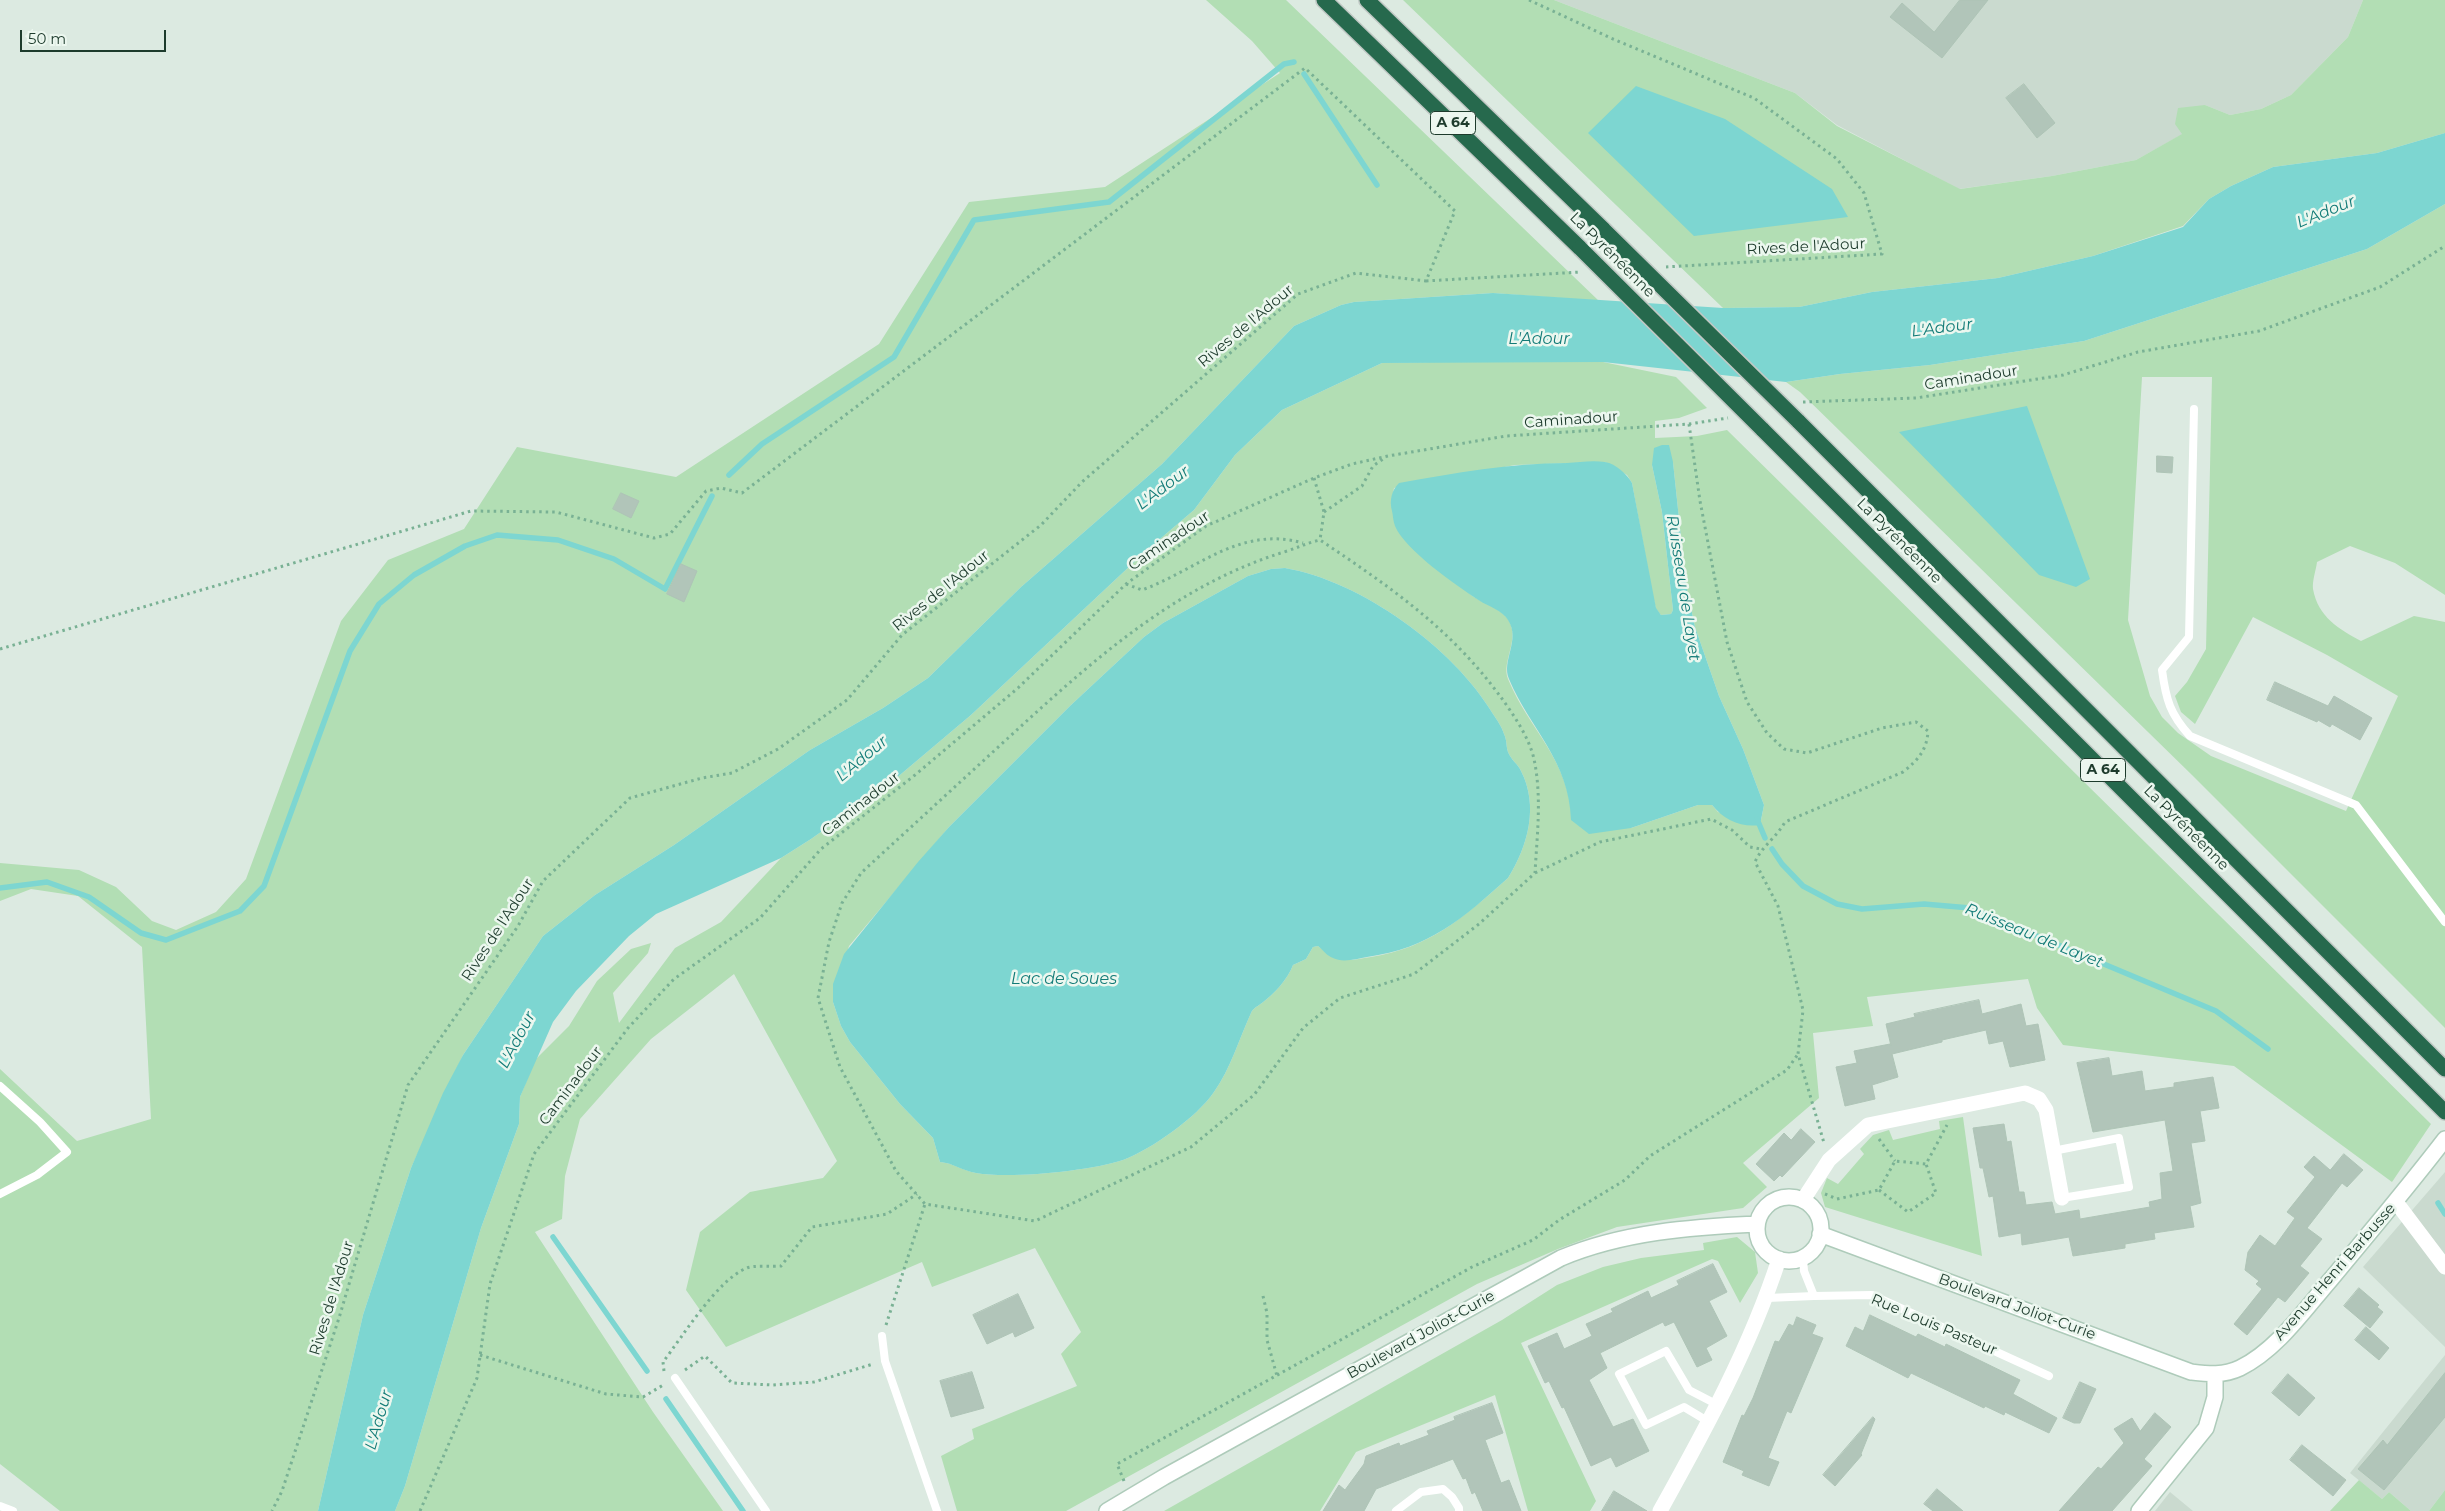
<!DOCTYPE html>
<html>
<head>
<meta charset="utf-8">
<style>
  body { margin:0 }
  #map { position:relative; width:2445px; height:1511px; overflow:hidden; background:#dceae1; font-family:Montserrat,sans-serif }
  canvas { display:block }
  .scale { position:absolute; left:20px; top:30px; width:146px; height:22px; box-sizing:border-box; border:2px solid #1d3b2c; border-top:0; padding-left:6px; font-size:15px; line-height:18px; white-space:nowrap; color:#1d3b2c; -webkit-text-stroke:4px #ecf7ef; paint-order:stroke }
</style>
</head>
<body>
<div id="map">
<canvas width="2445" height="1511"></canvas>
<div class="scale">50 m</div>
</div>
<script>
const c = document.querySelector('canvas').getContext('2d');
c.lineJoin = 'round';
function paint(path, color) { c.fillStyle = color; c.fill(path, 'evenodd'); }
function trace(path, color, width, dash) { c.strokeStyle = color; c.lineWidth = width; c.lineCap = dash ? 'butt' : 'round'; c.setLineDash(dash || []); c.stroke(path); }
function label(font, color, halo, rows, align = 'center') {
  c.font = font + ' Montserrat,sans-serif'; c.lineWidth = 5; c.setLineDash([]); c.textBaseline = 'middle'; c.strokeStyle = halo; c.fillStyle = color; for (const [text, x, y, turn = 0] of rows) {
    c.save(); c.translate(x, y); c.rotate((+turn || 0) * Math.PI / 180); c.textAlign = isNaN(turn) ? turn : align; if (halo) c.strokeText(text, 0, 0); c.fillText(text, 0, 0); c.restore();
  }
}
paint(new Path2D(`
  M 1554,0 L 2363,0 L 2348,37 L 2291,95 L 2261,109 L 2230,115 L 2205,105 L 2183,134 L 2136,160 L 2052,176 L 1959,189 L 1837,125 L 1795,93 Z
  M 2445,1172 L 2445,1347 L 2363,1267 Z
  M 2445,1355 L 2445,1490 L 2429,1511 L 2411,1511 L 2389,1492 L 2382,1499 L 2350,1473 Z
  M 2170,1492 L 2193,1511 L 2155,1511 Z`), '#cadacf');
paint(new Path2D(`
  M 1206,0 L 1286,0 L 1599,301 L 1493,293 L 1354,302 L 1341,305 L 1294,326 L 1162,464 L 1021,587 L 928,678 L 883,708 L 810,750 L 674,845 L 595,895 L 543,936 L 463,1055 L 411,1168 L 363,1315 L 318,1511 L 60,1511 L 0,1464 L 0,1069 L 77,1141 L 151,1119 L 142,947 L 78,896 L 31,889 L 0,901 L 0,863 L 79,870 L 116,887 L 152,921 L 176,930 L 216,912 L 246,879 L 341,621 L 388,560 L 464,529 L 517,447 L 676,477 L 879,344 L 969,202 L 1105,187 L 1280,73 L 1252,41 Z
  M 1403,0 L 1554,0 L 1795,93 L 1837,126 L 1960,189 L 2052,176 L 2136,160 L 2182,134 L 2175,124 L 2178,108 L 2205,105 L 2230,115 L 2261,109 L 2291,95 L 2348,37 L 2363,0 L 2445,0 L 2445,133 L 2377,153 L 2273,167 L 2231,186 L 2209,199 L 2183,226 L 2093,256 L 1998,278 L 1872,292 L 1799,307 L 1723,308 Z
  M 2445,204 L 2445,595 L 2395,563 L 2350,546 L 2317,562 C 2316,570 2312,581 2313,589 C 2318,617 2339,629 2361,641 L 2414,616 L 2445,622 L 2445,1028 L 2192,775 L 1800,392 L 1786,382 L 1840,374 L 1930,365 L 2084,341 L 2367,249 ZM 2142,377 L 2212,377 L 2206,649 L 2187,682 L 2175,696 L 2181,712 L 2195,724 L 2253,617 L 2327,655 L 2398,696 L 2346,811 L 2211,756 L 2178,733 L 2162,717 L 2150,696 L 2128,620 Z
  M 1531,360 L 1603,362 L 1676,377 L 1707,408 L 1679,418 L 1655,421 L 1655,438 L 1697,436 L 1727,430 L 2431,1124 L 2392,1182 L 2234,1066 L 2063,1045 L 2037,1008 L 2028,979 L 1867,997 L 1873,1026 L 1813,1033 L 1819,1098 L 1743,1163 L 1767,1187 L 1743,1208 L 1617,1227 L 1558,1249 L 1477,1284 L 1066,1511 L 957,1511 L 941,1456 L 974,1439 L 972,1429 L 1077,1386 L 1061,1354 L 1081,1332 L 1035,1248 L 932,1287 L 922,1262 L 726,1347 L 686,1290 L 700,1232 L 750,1192 L 823,1178 L 837,1161 L 734,974 L 651,1039 L 580,1119 L 565,1176 L 562,1219 L 535,1232 L 653,1412 L 723,1511 L 395,1511 L 405,1486 L 481,1228 L 519,1124 L 520,1097 L 535,1060 L 569,1026 L 597,981 L 631,949 L 651,943 L 648,953 L 613,993 L 619,1023 L 675,948 L 721,922 L 781,858 L 811,839 L 894,780 L 971,715 L 1147,550 L 1194,510 L 1235,455 L 1282,410 L 1382,363 ZM 1605,462 L 1627,475 L 1632,483 L 1652,592 L 1656,609 L 1661,615 L 1671,614 L 1673,610 L 1662,512 L 1652,465 L 1673,462 L 1686,585 L 1695,627 L 1719,696 L 1743,749 L 1764,805 L 1760,825 L 1718,812 L 1712,805 L 1698,805 L 1631,828 L 1572,820 C 1569,759 1529,730 1508,679 C 1501,661 1521,639 1508,619 C 1501,608 1481,603 1470,594 C 1442,567 1417,535 1391,506 L 1394,488 L 1515,465 ZM 1285,568 C 1361,581 1454,648 1493,714 C 1497,720 1502,727 1504,734 C 1507,740 1506,746 1508,752 C 1511,760 1518,764 1521,771 C 1539,806 1528,846 1508,878 C 1465,916 1430,948 1371,957 C 1362,958 1350,962 1341,959 C 1331,957 1326,952 1318,946 L 1313,947 L 1306,959 L 1293,965 C 1288,979 1274,994 1262,1003 C 1258,1006 1253,1008 1251,1013 C 1239,1039 1231,1068 1214,1092 C 1197,1117 1152,1149 1123,1160 C 1090,1171 1010,1179 976,1173 C 964,1171 953,1163 940,1162 L 933,1138 L 900,1104 L 850,1042 L 841,1026 L 833,1002 L 849,946 L 949,827 L 1071,705 L 1144,637 L 1163,623 L 1248,576 L 1271,569 Z
  M 1963,1117 L 1982,1256 L 1825,1207 L 1821,1193 L 1827,1178 L 1838,1184 L 1864,1154 L 1860,1149 L 1873,1135 L 1889,1130 L 1893,1140 L 1940,1129 L 1939,1121 Z
  M 1737,1237 L 1755,1252 L 1758,1273 L 1740,1303 L 1718,1261 L 1712,1259 L 1521,1343 L 1596,1501 L 1590,1511 L 1528,1511 L 1495,1395 L 1356,1452 L 1320,1511 L 1164,1511 L 1502,1320 L 1557,1285 L 1603,1267 L 1641,1258 L 1704,1250 L 1703,1243 Z
  M 2359,1480 L 2382,1499 L 2389,1492 L 2411,1511 L 2330,1511 Z
  M 2445,1490 L 2445,1511 L 2429,1511 Z`), '#b2deb4');
paint(new Path2D(`
  M 1636,86 L 1725,119 L 1832,189 L 1848,217 L 1694,236 L 1588,133 Z
  M 2445,133 L 2445,204 L 2367,249 L 2084,341 L 1930,365 L 1840,374 L 1786,382 L 1603,362 L 1382,363 L 1282,410 L 1235,455 L 1194,510 L 1147,550 L 971,715 L 894,780 L 811,839 L 781,858 L 656,914 L 629,936 L 576,991 L 553,1022 L 520,1097 L 519,1124 L 481,1228 L 405,1486 L 395,1511 L 318,1511 L 363,1315 L 411,1168 L 443,1093 L 463,1055 L 543,936 L 595,895 L 674,845 L 810,750 L 883,708 L 928,678 L 1021,587 L 1162,464 L 1294,326 L 1341,305 L 1354,302 L 1493,293 L 1723,308 L 1799,307 L 1872,292 L 1998,278 L 2093,256 L 2183,227 L 2209,199 L 2231,186 L 2273,167 L 2377,153 Z
  M 2027,406 L 2090,579 L 2076,587 L 2039,575 L 1899,432 Z
  M 1662,445 L 1669,445 L 1673,462 L 1686,585 L 1695,627 L 1719,696 L 1743,749 L 1764,805 L 1760,825 C 1742,828 1724,820 1712,805 L 1698,805 L 1631,828 L 1589,834 L 1571,820 C 1569,760 1530,729 1509,679 C 1501,661 1521,640 1508,620 C 1503,611 1488,606 1480,601 C 1457,586 1405,550 1395,526 C 1393,521 1393,515 1392,511 C 1389,500 1392,490 1399,483 C 1455,473 1510,463 1567,463 C 1579,462 1594,460 1605,462 C 1616,464 1627,474 1632,483 L 1656,608 L 1661,615 L 1671,614 L 1673,610 L 1662,512 L 1652,465 L 1654,448 Z
  M 1285,568 C 1361,581 1454,648 1493,714 C 1497,720 1502,727 1504,734 C 1507,740 1506,746 1508,752 C 1511,760 1518,764 1521,771 C 1539,806 1528,846 1508,878 C 1462,919 1430,948 1367,957 C 1357,959 1342,963 1333,958 C 1327,956 1323,950 1318,946 L 1313,947 L 1306,959 L 1293,965 C 1288,979 1274,994 1262,1003 C 1258,1006 1253,1008 1251,1013 C 1239,1039 1231,1068 1214,1092 C 1197,1117 1152,1149 1123,1160 C 1090,1171 1010,1179 976,1173 C 963,1171 953,1163 940,1162 L 933,1138 L 900,1104 L 850,1042 L 841,1026 L 833,1002 L 833,984 L 844,954 L 918,862 L 949,827 L 1071,705 L 1144,637 L 1163,623 L 1248,576 L 1271,569 Z`), '#7dd6d1');
trace(new Path2D(`
  M 1304,74 L 1377,185
  M 729,475 L 762,444 L 894,357 L 974,220 L 1109,202 L 1284,64 L 1294,62
  M 1757,819 L 1765,838
  M 1772,849 L 1782,864 L 1803,886 L 1837,904 L 1862,909 L 1924,904 L 1970,908 L 2216,1011 L 2268,1049
  M 0,888 L 47,882 L 89,897 L 141,933 L 166,940 L 240,911 L 264,886 L 350,651 L 379,604 L 414,575 L 465,546 L 497,535 L 558,540 L 614,559 L 665,589 L 712,496
  M 2438,1203 L 2445,1214
  M 553,1237 L 647,1371
  M 666,1399 L 743,1511`), '#7dd6d1', 5.5);
const building = new Path2D(`
  M 1960,0 L 1988,0 L 1942,58 L 1890,17 L 1902,3 L 1934,32 Z
  M 2024,84 L 2055,123 L 2037,138 L 2006,98 Z
  M 2157,456 L 2173,457 L 2172,473 L 2157,472 Z
  M 621,493 L 639,501 L 631,518 L 613,509 Z
  M 681,564 L 697,571 L 684,602 L 667,594 Z
  M 2275,682 L 2328,706 L 2334,696 L 2372,718 L 2360,740 L 2332,724 L 2330,727 L 2318,720 L 2317,722 L 2267,700 Z
  M 1979,1000 L 1982,1014 L 2021,1004 L 2026,1026 L 2038,1024 L 2045,1060 L 2010,1067 L 2003,1041 L 1989,1044 L 1986,1030 L 1942,1040 L 1942,1042 L 1892,1054 L 1898,1077 L 1872,1085 L 1875,1099 L 1845,1106 L 1836,1067 L 1857,1063 L 1854,1051 L 1890,1044 L 1891,1046 L 1886,1024 L 1915,1017 L 1914,1014 Z
  M 2109,1058 L 2112,1076 L 2142,1071 L 2145,1091 L 2174,1087 L 2174,1083 L 2213,1077 L 2219,1108 L 2200,1111 L 2205,1141 L 2191,1143 L 2201,1203 L 2190,1206 L 2194,1227 L 2154,1233 L 2155,1239 L 2125,1244 L 2125,1248 L 2073,1256 L 2069,1237 L 2022,1245 L 2021,1233 L 1999,1237 L 1993,1196 L 1989,1197 L 1983,1168 L 1980,1168 L 1973,1128 L 2004,1124 L 2007,1142 L 2011,1141 L 2019,1192 L 2024,1192 L 2026,1205 L 2052,1202 L 2055,1214 L 2079,1210 L 2080,1219 L 2150,1207 L 2149,1202 L 2162,1199 L 2160,1173 L 2173,1171 L 2165,1120 L 2093,1132 L 2077,1063 Z
  M 1801,1129 L 1815,1142 L 1782,1177 L 1780,1175 L 1774,1181 L 1756,1164 L 1784,1133 L 1791,1140 Z
  M 2344,1154 L 2363,1170 L 2347,1187 L 2342,1183 L 2307,1228 L 2322,1239 L 2300,1266 L 2309,1273 L 2285,1302 L 2278,1297 L 2247,1335 L 2234,1324 L 2262,1289 L 2256,1284 L 2259,1281 L 2245,1270 L 2248,1252 L 2260,1235 L 2275,1246 L 2295,1218 L 2287,1212 L 2315,1177 L 2304,1167 L 2314,1156 L 2330,1170 Z
  M 1713,1264 L 1727,1292 L 1709,1301 L 1727,1336 L 1706,1348 L 1712,1360 L 1697,1367 L 1674,1322 L 1665,1326 L 1663,1322 L 1600,1353 L 1607,1368 L 1589,1380 L 1613,1427 L 1633,1419 L 1649,1451 L 1616,1467 L 1611,1457 L 1591,1466 L 1564,1407 L 1562,1408 L 1549,1381 L 1545,1383 L 1528,1346 L 1557,1333 L 1564,1349 L 1592,1336 L 1586,1324 L 1613,1312 L 1611,1309 L 1648,1291 L 1651,1298 L 1679,1285 L 1677,1281 Z
  M 2359,1288 L 2379,1305 L 2377,1307 L 2383,1312 L 2370,1328 L 2344,1306 Z
  M 1018,1294 L 1034,1328 L 1015,1337 L 1013,1332 L 987,1344 L 973,1315 Z
  M 1870,1315 L 1916,1337 L 1918,1334 L 1945,1347 L 1946,1344 L 2020,1380 L 2013,1394 L 2057,1418 L 2049,1433 L 2005,1412 L 2004,1415 L 1985,1406 L 1984,1408 L 1911,1373 L 1908,1378 L 1846,1346 L 1855,1327 L 1863,1331 Z
  M 1797,1317 L 1816,1325 L 1812,1334 L 1823,1338 L 1791,1413 L 1787,1411 L 1768,1458 L 1779,1462 L 1769,1486 L 1742,1475 L 1744,1471 L 1723,1462 L 1742,1415 L 1744,1416 L 1753,1398 L 1775,1341 L 1779,1342 L 1789,1324 L 1793,1326 Z
  M 2366,1327 L 2389,1348 L 2379,1360 L 2355,1340 Z
  M 972,1372 L 984,1408 L 951,1417 L 940,1381 Z
  M 2445,1373 L 2445,1417 L 2384,1490 L 2358,1469 L 2383,1440 L 2387,1445 Z
  M 2288,1374 L 2315,1398 L 2299,1416 L 2272,1393 Z
  M 2080,1382 L 2096,1389 L 2080,1423 L 2074,1423 L 2063,1418 Z
  M 1492,1403 L 1503,1433 L 1485,1440 L 1501,1483 L 1509,1480 L 1521,1511 L 1483,1511 L 1475,1492 L 1472,1494 L 1466,1478 L 1463,1479 L 1453,1459 L 1376,1489 L 1364,1511 L 1323,1511 L 1339,1485 L 1345,1490 L 1364,1464 L 1366,1456 L 1399,1443 L 1400,1446 L 1429,1435 L 1427,1431 L 1455,1420 L 1454,1417 Z
  M 2155,1413 L 2171,1427 L 2144,1459 L 2152,1466 L 2112,1511 L 2059,1511 L 2098,1467 L 2101,1469 L 2124,1443 L 2114,1429 L 2132,1418 L 2140,1431 Z
  M 1873,1417 L 1875,1419 L 1861,1454 L 1862,1455 L 1835,1486 L 1823,1475 Z
  M 2302,1445 L 2346,1480 L 2333,1496 L 2290,1460 Z
  M 1937,1489 L 1963,1511 L 1933,1511 L 1924,1504 Z
  M 1614,1491 L 1647,1511 L 1602,1511 Z`);
paint(building, '#b1c5b9');
trace(building, '#aec4b6', 1);
const secondary = new Path2D(`
  M1757 1229a32 32 0 1 1 64 0a32 32 0 1 1-64 0Z
  M 1820,1234 L 2191,1372 C 2208,1374 2223,1376 2240,1368 C 2277,1350 2305,1309 2332,1278 C 2370,1232 2409,1186 2445,1139
  M 1107,1511 L 1164,1477 L 1561,1258 C 1623,1232 1691,1227 1757,1224
  M 2139,1511 L 2206,1428 L 2215,1397 L 2215,1375`);
const highway = new Path2D(`
  M 1324,0 L 1580,248
  M 1367,0 L 1604,230
  M 1798,421 L 2445,1069
  M 1762,429 L 2445,1112`);
trace(secondary, '#aecbba', 18);
trace(highway, '#c0c8c4', 18);
trace(new Path2D(`
  M 1529,0 L 1613,39 L 1754,98 L 1837,159 L 1864,193 L 1882,254 L 1666,267
  M 1426,281 L 1580,272
  M 1803,402 L 1916,398 L 2063,375 L 2138,352 L 2259,331 L 2380,287 L 2445,246
  M 1689,424 L 1700,501 L 1727,642 L 1747,702 L 1767,733 L 1784,749 L 1807,753 L 1882,728 L 1916,722 L 1928,731 C 1927,750 1918,760 1903,772 L 1785,822 C 1776,838 1762,846 1755,862 L 1778,906 L 1789,951 L 1803,1010 L 1798,1054 L 1824,1143
  M 1314,478 L 1324,512 L 1320,540 C 1389,586 1450,628 1500,696 C 1513,714 1529,737 1534,759 C 1542,797 1537,835 1535,873 L 1479,924 L 1414,974 L 1340,998 L 1303,1028 L 1254,1095 L 1191,1147 L 1035,1221 L 925,1204 L 896,1171 L 840,1067 L 818,998 L 829,942 L 842,903 L 861,873 C 910,828 958,784 1007,739 C 1090,663 1174,586 1284,552 C 1297,548 1307,543 1320,540
  M 1324,512 L 1362,486 L 1373,466 L 1386,457
  M 1126,584 L 1142,590 C 1197,570 1240,525 1303,543
  M 0,649 L 471,511 L 556,512 L 654,538 L 670,534 L 706,491 L 721,488 L 742,493 L 1305,68 L 1455,211 L 1426,281 L 1356,273 L 1298,294 L 1082,482 L 1041,525 L 902,635 L 847,700 L 778,749 L 732,773 L 702,778 L 630,798 L 543,881 L 518,926 L 408,1085 L 339,1318 L 282,1491 L 272,1511
  M 1535,873 L 1600,842 L 1711,819 L 1732,830 L 1750,847 L 1761,849
  M 1879,1139 L 1895,1161
  M 1879,1190 L 1908,1212 L 1936,1193 L 1926,1164
  M 1825,1194 L 1837,1199 L 1879,1190 L 1895,1161 L 1926,1164 L 1947,1125
  M 1263,1296 L 1267,1313 L 1267,1340 L 1277,1376
  M 886,1325 L 925,1204
  M 480,1355 L 606,1394 L 643,1397 L 665,1384
  M 685,1370 L 705,1356 L 732,1383 L 773,1385 L 814,1382 L 873,1364
  M 664,1371 L 663,1362 C 683,1336 718,1279 747,1268 C 754,1265 772,1267 781,1266 L 812,1227 L 887,1214 L 917,1194
  M 1124,1481 L 1117,1464 L 1472,1267 L 1533,1240 L 1559,1220 L 1625,1180 L 1650,1156 L 1787,1070 L 1798,1054
  M 420,1511 L 477,1378 L 490,1284 L 534,1154 L 628,1028 L 674,979 L 760,918 L 821,849 L 915,775 L 1018,688 L 1126,584 L 1206,526 L 1314,478 L 1352,464 L 1388,456 L 1506,436 L 1689,424 L 1728,418`), '#79b194', 3, [2.5, 4]);
trace(new Path2D(`
  M 2194,409 L 2189,637 L 2162,670 C 2166,700 2170,714 2190,736 L 2356,805 L 2445,922
  M 0,1086 L 40,1122 L 67,1152 L 37,1175 L 0,1194
  M 2053,1151 L 2119,1138 L 2129,1187 L 2062,1198
  M 1814,1296 L 1872,1295 L 2049,1376
  M 1767,1298 L 1814,1296 L 1804,1271 L 1803,1258
  M 882,1336 L 885,1361 L 937,1511
  M 675,1378 L 766,1511
  M 1709,1422 L 1684,1407 L 1646,1425 L 1619,1374 L 1666,1351 L 1689,1390 L 1718,1405
  M 0,1506 L 13,1511
  M 1396,1511 L 1421,1492 L 1443,1489 L 1452,1497 L 1459,1508 L 1459,1511`), '#fff', 8);
trace(new Path2D(`
  M 1803,1200 L 1829,1160 L 1868,1125 L 2025,1093 L 2039,1099 L 2046,1110 L 2062,1198
  M 2396,1202 L 2445,1267
  M 1660,1511 C 1705,1430 1750,1348 1779,1259`), '#fff', 15);
trace(secondary, '#fff', 15);
trace(highway, '#26694d', 15);
const highwayBridge = new Path2D(`
  M 1604,230 L 1798,421
  M 1580,248 L 1762,429`);
trace(highwayBridge, '#c0c8c4', 18, []);
trace(highwayBridge, '#26694d', 15);
for (const [x, y, w] of [
  [1453,123,45],
  [2103,770,45]
]) { const box = new Path2D(); box.roundRect(x - w / 2, y - 11.5, w, 23, 4); c.fillStyle = '#ecf7ef'; c.fill(box); trace(box, '#1d3b2c', 1); }
label('bold 14px', '#1d3b2c', null, [
  ["A 64",1453,123],
  ["A 64",2103,770]
]);
label('15px', '#1d3b2c', '#ecf7ef', [
  ["Rives de l'Adour",1806,247,-3],
  ["La Pyrénéenne",1612,255,45],
  ["Rives de l'Adour",1246,326,-40],
  ["Caminadour",1971,378,-9],
  ["Caminadour",1571,420,-4],
  ["Caminadour",1169,541,-34],
  ["La Pyrénéenne",1899,541,45],
  ["Rives de l'Adour",941,591,-39],
  ["Caminadour",861,804,-38],
  ["La Pyrénéenne",2186,828,45],
  ["Rives de l'Adour",498,930,-57],
  ["Caminadour",571,1086,-53],
  ["Avenue Henri Barbusse",2335,1272,-49],
  ["Rives de l'Adour",332,1298,-73],
  ["Boulevard Joliot-Curie",2017,1307,20],
  ["Rue Louis Pasteur",1934,1325,23],
  ["Boulevard Joliot-Curie",1421,1335,-29]
]);
label('italic 16px', '#127b77', '#ecf7ef', [
  ["L'Adour",2326,212,-22],
  ["L'Adour",1942,328,-7],
  ["L'Adour",1539,339],
  ["L'Adour",1163,488,-37],
  ["Ruisseau de Layet",1683,588,81],
  ["L'Adour",862,759,-40],
  ["Ruisseau de Layet",2034,936,22],
  ["Lac de Soues",1064,979],
  ["L'Adour",517,1040,-62],
  ["L'Adour",379,1420,-74]
]);
</script>
</body>
</html>
